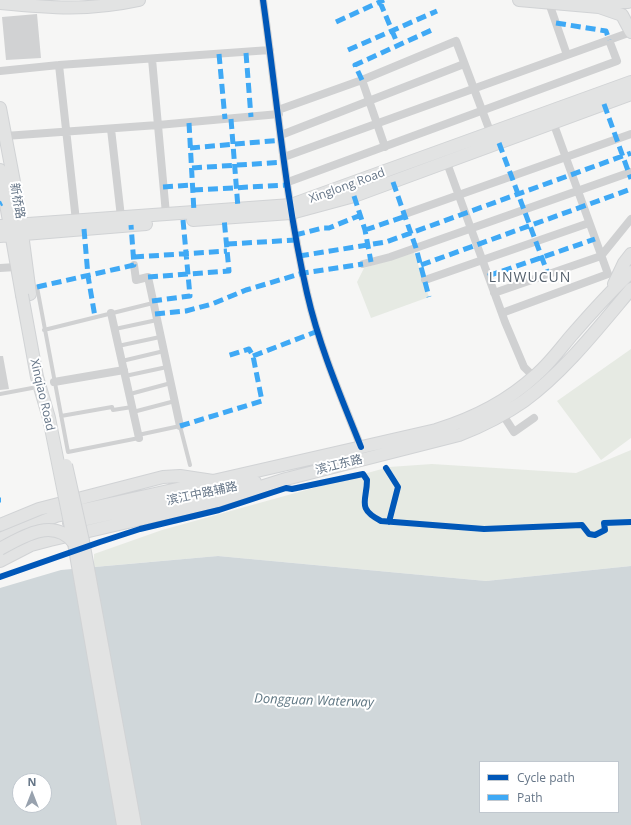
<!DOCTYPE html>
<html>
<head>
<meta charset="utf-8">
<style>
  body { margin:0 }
  #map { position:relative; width:631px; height:825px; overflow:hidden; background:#f6f6f5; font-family:"Open Sans",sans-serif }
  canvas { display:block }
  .legend { position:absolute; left:479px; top:761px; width:140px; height:52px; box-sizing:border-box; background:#fff; border:1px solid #c1c8cf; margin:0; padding:5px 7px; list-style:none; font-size:12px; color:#657587 }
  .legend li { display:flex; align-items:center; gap:8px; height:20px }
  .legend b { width:20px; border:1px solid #c1c8cf }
  .north { position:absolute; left:12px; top:773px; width:40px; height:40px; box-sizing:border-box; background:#fff; border:1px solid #c1c8cf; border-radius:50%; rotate:0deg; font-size:11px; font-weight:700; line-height:16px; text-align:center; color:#657587 }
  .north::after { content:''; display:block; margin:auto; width:14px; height:18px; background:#98a2ae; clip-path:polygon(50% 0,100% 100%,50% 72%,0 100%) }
</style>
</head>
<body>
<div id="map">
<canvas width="631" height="825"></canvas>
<ul class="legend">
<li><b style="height:5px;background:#0057b8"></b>Cycle path</li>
<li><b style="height:5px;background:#3fa9f5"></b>Path</li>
</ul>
<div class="north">N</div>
</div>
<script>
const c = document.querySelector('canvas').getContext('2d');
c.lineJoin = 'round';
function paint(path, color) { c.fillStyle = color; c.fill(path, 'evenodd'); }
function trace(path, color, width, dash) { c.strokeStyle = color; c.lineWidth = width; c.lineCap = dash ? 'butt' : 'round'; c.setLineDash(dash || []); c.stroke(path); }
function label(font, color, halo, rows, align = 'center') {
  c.font = font + ' "Open Sans","Noto Sans SC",sans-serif'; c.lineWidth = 4; c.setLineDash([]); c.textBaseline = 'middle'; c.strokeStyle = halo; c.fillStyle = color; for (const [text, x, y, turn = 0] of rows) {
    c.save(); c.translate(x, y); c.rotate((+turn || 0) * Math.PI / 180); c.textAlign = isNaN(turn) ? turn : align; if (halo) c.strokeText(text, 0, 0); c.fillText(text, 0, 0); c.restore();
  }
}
paint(new Path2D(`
  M 414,252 L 429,297 L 371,318 L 357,282 L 364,268 Z
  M 631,349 L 631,438 L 601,460 L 557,401 Z
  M 631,450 L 631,566 L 486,581 L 218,556 L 94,567 L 94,554 L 162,530 L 389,467 L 432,464 L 576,473 Z`), '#e6eae3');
paint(new Path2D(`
  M 218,556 L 486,581 L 631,566 L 631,825 L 0,825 L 0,588 L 61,570 ZM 480,762 L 618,762 L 618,812 L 480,812 ZM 20,781 L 44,781 L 44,805 L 20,805 Z`), '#d0d7da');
paint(new Path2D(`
  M 37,14 L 41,58 L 6,60 L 2,17 Z
  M 0,356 L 3,356 L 9,389 L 0,390 Z`), '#d1d2d3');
const secondary = new Path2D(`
  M 519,0 L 599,7 L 622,15
  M 591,1 L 628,2
  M 0,3 C 51,8 89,11 139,0
  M 622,15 L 631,32
  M 0,108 L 18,203 L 30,294
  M 0,170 L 22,295
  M 193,220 L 291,213 L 354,196 L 631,94
  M 0,226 L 291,205 L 631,82
  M 0,236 L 146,224
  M 614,284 L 624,263 L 631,254
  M 69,523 L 255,482
  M 0,525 L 39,509 L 163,477 L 180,476 L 213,481 L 436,430 C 472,419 508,401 536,375 C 549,364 560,349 571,336 C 590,314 610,292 631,272
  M 0,539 L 56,516 L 204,483
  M 83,541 L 135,825
  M 74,543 L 123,825
  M 0,561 L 31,545 L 50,540 L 210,503 L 286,479 L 459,435 C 482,426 504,415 524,401 C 564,372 599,327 631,289`);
trace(secondary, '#d1d3d5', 14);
trace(new Path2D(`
  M 37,287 L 68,452 L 139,438
  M 115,329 L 157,320
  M 44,330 L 153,303
  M 118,346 L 160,337
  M 122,361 L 164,351
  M 125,376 L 167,367
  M 0,394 L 32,388
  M 130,394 L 171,383
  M 133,412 L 175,401
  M 61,416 L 112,407 L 113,410 L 132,407
  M 138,435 L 180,426 L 190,465`), '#d0d1d2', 4);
trace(new Path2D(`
  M 263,0 C 277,98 285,197 307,293 C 319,346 341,397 361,447
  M 549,3 L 567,55
  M 152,59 L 166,214
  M 59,65 L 76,221
  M 0,71 L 59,65 L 270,50
  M 362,80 L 385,147
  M 278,110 L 362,80 L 456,41 L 491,134
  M 111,129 L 121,217
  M 281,135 L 464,64
  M 5,136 L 158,125 L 279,114
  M 284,157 L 631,32
  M 447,163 L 505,322 L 524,367 L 534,377
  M 288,182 L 617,61 L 609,40
  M 405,214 L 631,134
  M 363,264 L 390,257 L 631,172
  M 134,265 L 136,280 L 148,277 L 180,426
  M 0,268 L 16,267
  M 425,280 L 589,223
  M 494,293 L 601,256 L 631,219
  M 111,313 L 139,438
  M 502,313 L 608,274 L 553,122
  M 54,382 L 124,370
  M 503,415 L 514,432 L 534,418`), '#d0d1d2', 8);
trace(secondary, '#e2e3e3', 12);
const secondaryBridge = new Path2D(`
  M 22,295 L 37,377 L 49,418 L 74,543
  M 66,465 L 83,541
  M 0,549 C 23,536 54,517 74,543`);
trace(secondaryBridge, '#d1d3d5', 14, []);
trace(secondaryBridge, '#e2e3e3', 12);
trace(new Path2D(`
  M 380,2 L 398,45
  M 336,22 L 384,0
  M 556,23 L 606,31 L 609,40
  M 348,50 L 437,11
  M 246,53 L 251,117
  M 219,54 L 225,119
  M 362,80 L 355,65 L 434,29
  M 604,104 L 631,179
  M 231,119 L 238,208
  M 189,123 L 194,212
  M 499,143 L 548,274
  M 190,148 L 282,140
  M 192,168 L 285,162
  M 393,182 L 416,248 L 429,297
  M 163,187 L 193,185
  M 193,190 L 288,185
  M 354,196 L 365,230 L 371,262
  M 0,204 L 2,203
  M 84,229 L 88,276 L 95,317
  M 365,230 L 406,216
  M 295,235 L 323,228 L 329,228 L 361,215
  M 227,244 L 296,240
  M 299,256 L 386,242 L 631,153
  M 134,257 L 227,251
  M 421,265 L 631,189
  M 488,276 L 595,239
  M 148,277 L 229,271 L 224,218
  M 37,287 L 134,265 L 131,225
  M 152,301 L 190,296 L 183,220
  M 155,314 L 186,311 L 212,304 L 246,290 L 303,273 L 363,264
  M 253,356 L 318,331
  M 180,426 L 262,401 L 253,356 L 249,349 L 227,356
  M 0,500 L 1,500`), '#3fa9f5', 5, [10, 5]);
trace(new Path2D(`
  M 263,0 C 277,98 285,197 307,293 C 319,346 341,397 361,447
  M 386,468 L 398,487 L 389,522
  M 0,577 L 100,542 L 140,529 L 219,510 L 286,488 L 292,489 L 363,474 L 367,480 C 367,501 356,508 381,521 L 484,529 L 582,525 L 589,534 L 595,535 L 605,530 L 604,523 L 631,522`), '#0057b8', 6);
label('12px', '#657587', '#fff', [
  ["Xinglong Road",347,186,-20],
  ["新桥路",17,201,80],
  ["Xinqiao Road",42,395,77],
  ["滨江东路",339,465,-14],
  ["滨江中路辅路",202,494,-12]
]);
label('italic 13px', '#607783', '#fff', [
  ["Dongguan Waterway",314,701,2]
]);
c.letterSpacing = '1px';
label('14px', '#535f6b', '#fff', [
  ["LINWUCUN",530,278]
]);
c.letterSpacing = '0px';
</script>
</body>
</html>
